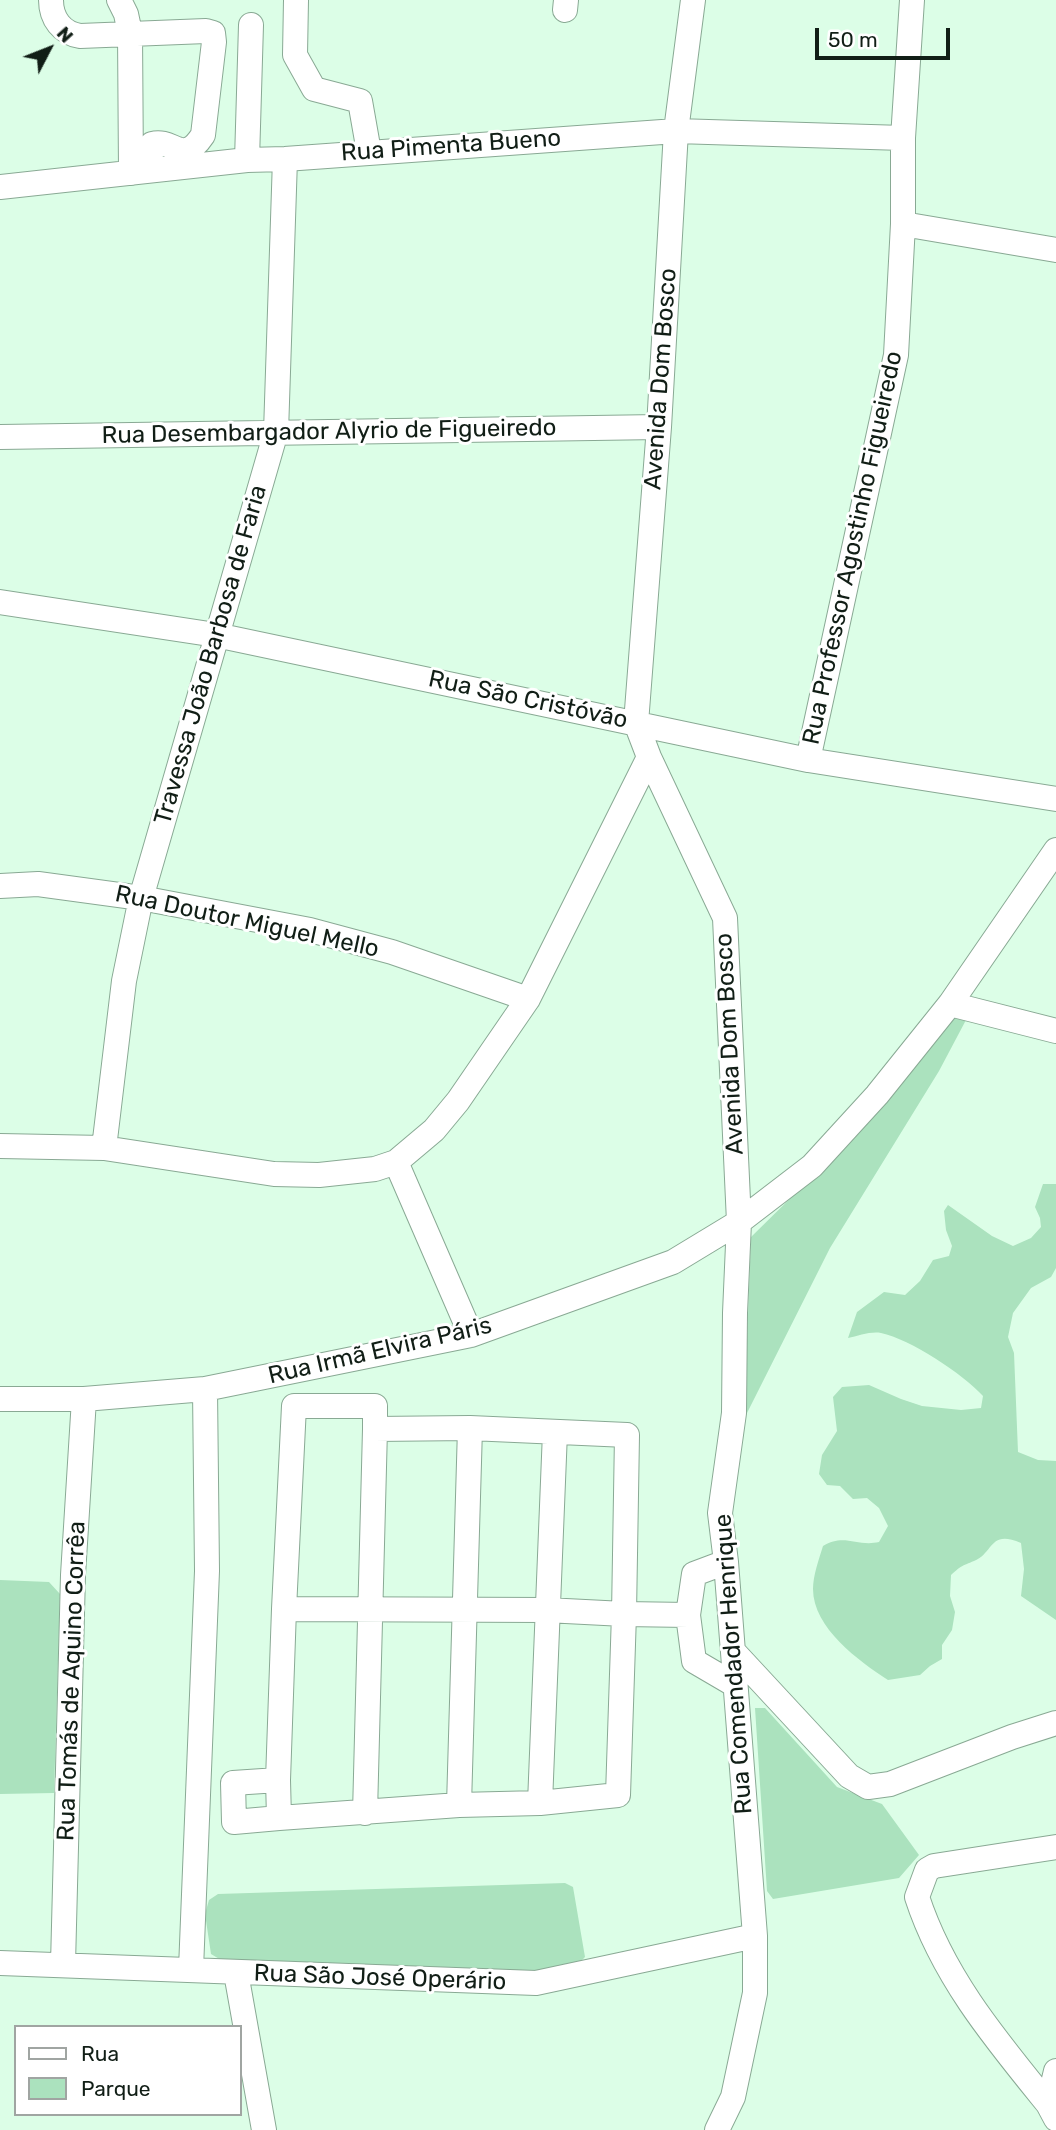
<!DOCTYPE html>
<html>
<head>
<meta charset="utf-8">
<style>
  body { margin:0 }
  #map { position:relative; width:1056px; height:2130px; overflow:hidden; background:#dcfee7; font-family:Rubik,sans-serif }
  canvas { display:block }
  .legend { position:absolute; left:14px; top:2025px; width:228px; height:91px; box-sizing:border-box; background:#fff; border:2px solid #a0a5a2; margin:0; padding:9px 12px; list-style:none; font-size:21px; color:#111e16 }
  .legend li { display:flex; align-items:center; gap:14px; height:35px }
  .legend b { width:35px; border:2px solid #a0a5a2 }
  .north { position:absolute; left:14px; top:14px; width:70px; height:70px; -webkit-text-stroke:5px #fff; paint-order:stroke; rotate:48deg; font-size:19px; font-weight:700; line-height:28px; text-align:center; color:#111e16 }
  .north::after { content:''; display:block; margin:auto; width:24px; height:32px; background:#111e16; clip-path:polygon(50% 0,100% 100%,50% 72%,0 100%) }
  .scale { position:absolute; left:815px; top:28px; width:135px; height:32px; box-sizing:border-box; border:4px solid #111e16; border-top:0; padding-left:9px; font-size:21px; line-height:24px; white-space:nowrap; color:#111e16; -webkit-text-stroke:5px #fff; paint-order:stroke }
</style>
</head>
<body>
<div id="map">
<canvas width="1056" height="2130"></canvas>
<ul class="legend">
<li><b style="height:9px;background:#fff"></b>Rua</li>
<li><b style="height:19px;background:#abe2be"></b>Parque</li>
</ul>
<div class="north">N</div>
<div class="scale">50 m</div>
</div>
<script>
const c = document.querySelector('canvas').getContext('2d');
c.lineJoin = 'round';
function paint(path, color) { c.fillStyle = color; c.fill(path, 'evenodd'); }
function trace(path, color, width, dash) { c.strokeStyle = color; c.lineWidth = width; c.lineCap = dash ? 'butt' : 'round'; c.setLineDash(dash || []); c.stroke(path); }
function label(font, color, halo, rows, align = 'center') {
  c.font = font + ' Rubik,sans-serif'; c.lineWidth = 6; c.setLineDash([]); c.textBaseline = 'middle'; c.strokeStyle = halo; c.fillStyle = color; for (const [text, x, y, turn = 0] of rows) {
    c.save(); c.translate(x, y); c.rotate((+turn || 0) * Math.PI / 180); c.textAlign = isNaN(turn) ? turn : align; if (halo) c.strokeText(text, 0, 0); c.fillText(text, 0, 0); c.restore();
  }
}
paint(new Path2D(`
  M 956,1016 L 966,1020 L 939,1071 L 830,1248 L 744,1419 L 751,1237 L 876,1114 Z
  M 1043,1184 L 1056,1184 L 1056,1268 L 1051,1277 L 1031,1288 L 1013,1313 L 1008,1337 L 1014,1353 L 1018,1452 L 1038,1460 L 1056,1461 L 1056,1620 L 1021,1596 L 1024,1569 L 1021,1543 C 989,1529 994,1553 974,1561 C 962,1566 962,1565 951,1575 L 950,1596 L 955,1612 L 952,1630 L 942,1645 L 942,1659 L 930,1666 L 920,1675 L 888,1680 C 859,1661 813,1628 813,1589 C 813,1575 819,1559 823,1546 C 844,1533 857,1547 879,1542 L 888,1526 L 879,1508 L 867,1498 L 853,1499 L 840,1486 L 827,1485 L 819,1474 L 822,1455 L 837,1431 L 833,1397 L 842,1387 L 869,1385 L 901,1399 L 922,1406 L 961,1410 L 981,1408 L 983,1396 C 963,1374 910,1339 881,1333 C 871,1331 858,1336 848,1338 L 857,1312 L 884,1292 L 905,1295 L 920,1281 L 933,1260 L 949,1256 L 952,1246 L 946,1230 L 944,1211 L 948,1205 L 992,1236 L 1013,1246 L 1031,1238 L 1041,1227 L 1040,1218 L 1035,1207 Z
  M 0,1580 L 49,1582 L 60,1594 L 54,1793 L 0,1794 Z
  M 755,1708 L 765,1708 L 837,1787 L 882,1804 L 919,1855 L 899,1878 L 773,1899 L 767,1891 Z
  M 565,1883 L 573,1887 L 585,1957 L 578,1964 L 532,1974 L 221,1960 L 211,1954 L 205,1914 L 209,1900 L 218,1894 Z`), '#abe2be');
const minor = new Path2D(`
  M 51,0 C 51,19 62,33 80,36 L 206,31 L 213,33 L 214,42 L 203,135 C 182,167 174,138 152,144 L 150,149 L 152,170
  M 119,0 L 126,14 L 130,33 L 131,173
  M 296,0 L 295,55 L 314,89 L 360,101 L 369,152
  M 693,0 L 676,131 L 659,427 L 636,723 L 649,757 L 725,918 L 739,1222 L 735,1313 L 734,1413 L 720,1513 L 726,1562 L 755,1936 L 755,1993 L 733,2097 L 717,2130
  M 565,10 L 566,0
  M 247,160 L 251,25
  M 0,187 L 247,160 L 285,159 L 676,131 L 903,138
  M 903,224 L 1056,250
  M 0,437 L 659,427
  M 0,602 L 216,635 L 808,760 L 1056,799
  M 808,760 L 896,355 L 903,224 L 903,138 L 912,0
  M 0,886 L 38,884 L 141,898 L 310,930 L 392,952 L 528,999
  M 950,1004 L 1056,1031
  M 0,1146 L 104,1148 L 274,1174 L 319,1175 L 375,1169 L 396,1162 L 434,1130 L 458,1101 L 528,999 L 649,757
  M 104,1148 L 124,981 L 141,898 L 276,432 L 285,159
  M 396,1162 L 471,1335
  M 0,1399 L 84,1399 L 205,1389 L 471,1335 L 673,1262 L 739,1222 L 812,1166 L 877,1095 L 950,1004 L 1056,850
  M 726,1562 L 694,1574 L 688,1615 L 694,1661 L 735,1685
  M 284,1609 L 546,1610 L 624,1614 L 618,1795 L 540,1803 L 459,1805 L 279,1818 L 278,1780 L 284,1609 L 294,1406 L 375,1406 L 375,1429 L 470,1428 L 627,1435 L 624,1614 L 688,1615
  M 733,1651 L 849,1776 L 868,1787 L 890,1784 L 1012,1737 L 1056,1723
  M 278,1780 L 233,1783 L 234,1822 L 279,1818
  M 540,1803 L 555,1432
  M 459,1805 L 470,1428
  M 365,1813 L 375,1429
  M 1056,1847 L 934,1866 L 927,1870 L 917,1897 C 943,1977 996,2040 1048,2104 L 1056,2119
  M 0,1963 L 536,1983 L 755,1936
  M 63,1964 L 73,1575 L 84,1399
  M 191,1969 L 207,1571 L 205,1389
  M 236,1973 L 264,2130
  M 1048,2104 L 1056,2071`);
trace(minor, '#89a994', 26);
trace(minor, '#fff', 24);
label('24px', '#111e16', '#fff', [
  ["Rua Pimenta Bueno",451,146,-4],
  ["Avenida Dom Bosco",661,379,-86],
  ["Rua Desembargador Alyrio de Figueiredo",329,432,-1],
  ["Rua Professor Agostinho Figueiredo",853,548,-78],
  ["Travessa João Barbosa de Faria",211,655,-74],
  ["Rua São Cristóvão",528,700,12],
  ["Rua Doutor Miguel Mello",247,922,12],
  ["Avenida Dom Bosco",730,1044,-93],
  ["Rua Irmã Elvira Páris",380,1351,-13],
  ["Rua Comendador Henrique",734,1664,-94],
  ["Rua Tomás de Aquino Corrêa",72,1681,-88],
  ["Rua São José Operário",380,1978,2]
]);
</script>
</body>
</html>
